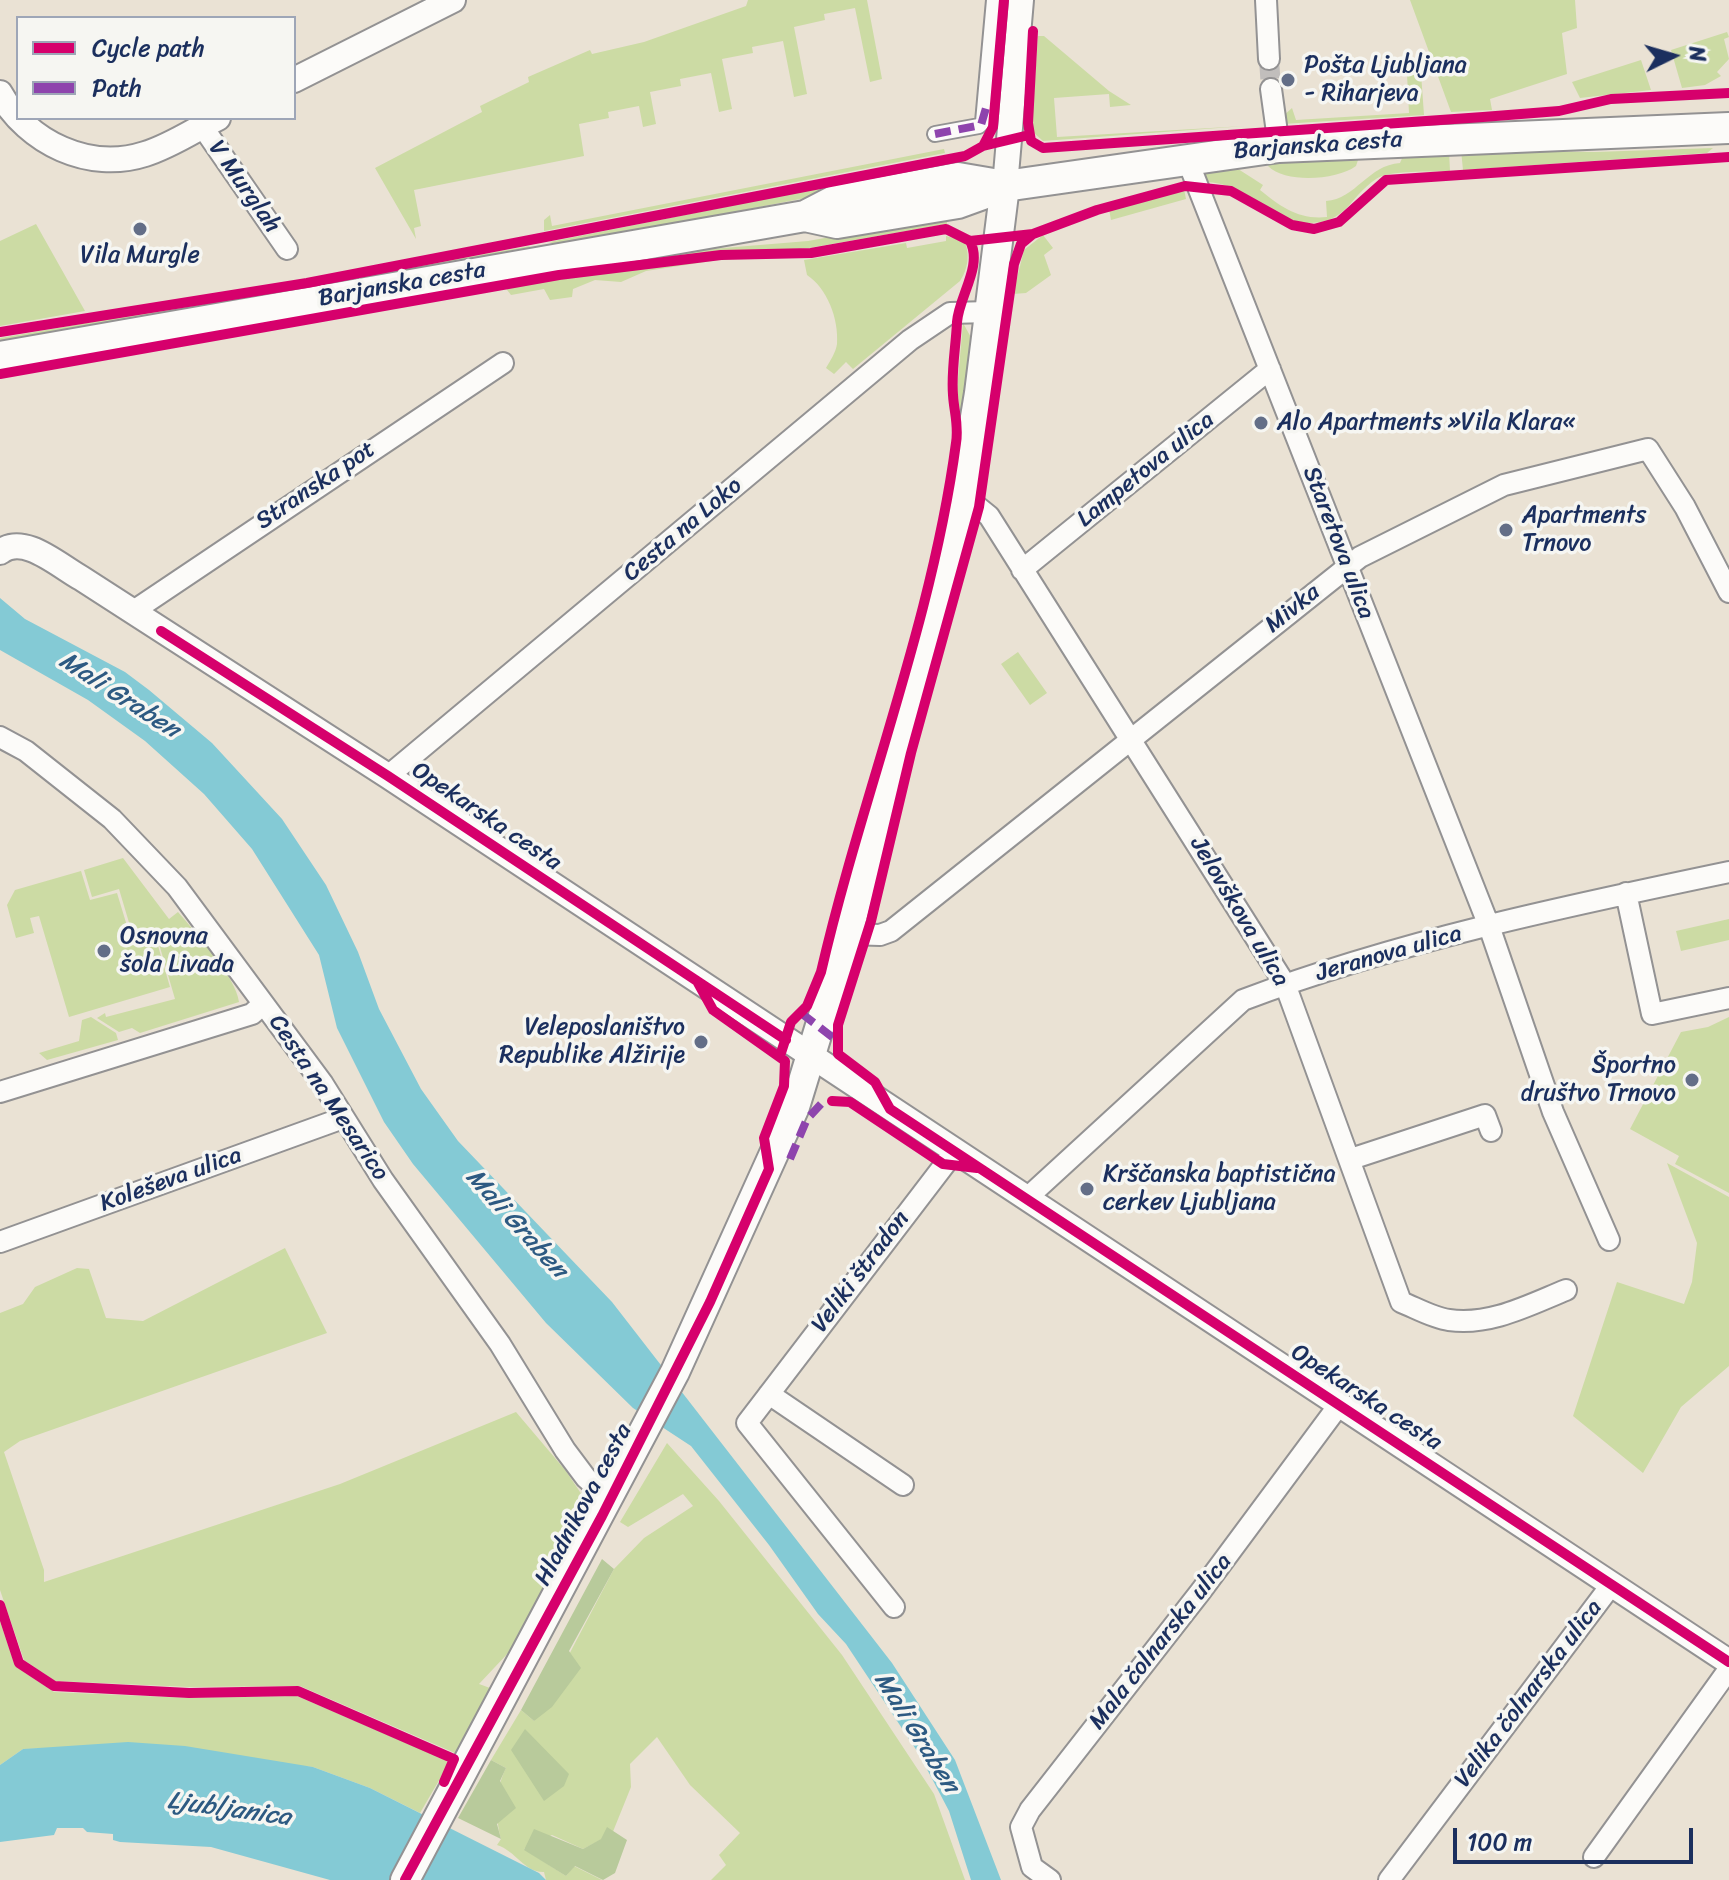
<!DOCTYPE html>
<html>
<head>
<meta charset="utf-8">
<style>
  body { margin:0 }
  #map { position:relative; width:1729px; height:1880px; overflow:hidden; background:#eae2d4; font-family:Sriracha,sans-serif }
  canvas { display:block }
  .legend { position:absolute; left:16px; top:16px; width:280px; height:104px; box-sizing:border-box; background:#f6f6f2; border:2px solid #9ea6b7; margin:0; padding:10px 14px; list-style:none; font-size:24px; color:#1b2f5e }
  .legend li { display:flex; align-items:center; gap:16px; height:40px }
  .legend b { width:40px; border:2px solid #9ea6b7 }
  .north { position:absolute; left:1633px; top:16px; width:80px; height:80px; -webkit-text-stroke:6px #f6f6f2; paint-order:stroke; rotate:85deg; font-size:22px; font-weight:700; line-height:32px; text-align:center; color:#1b2f5e }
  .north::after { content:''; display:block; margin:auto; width:28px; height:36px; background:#1b2f5e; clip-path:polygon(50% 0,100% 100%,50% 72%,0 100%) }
  .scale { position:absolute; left:1453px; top:1828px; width:240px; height:36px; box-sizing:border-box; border:4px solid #1b2f5e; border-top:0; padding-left:10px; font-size:24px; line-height:28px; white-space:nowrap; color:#1b2f5e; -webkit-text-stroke:6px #f6f6f2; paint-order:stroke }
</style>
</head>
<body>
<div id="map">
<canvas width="1729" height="1880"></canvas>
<ul class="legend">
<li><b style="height:10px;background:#d6006c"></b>Cycle path</li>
<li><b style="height:10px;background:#8e44ad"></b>Path</li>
</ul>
<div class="north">N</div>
<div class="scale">100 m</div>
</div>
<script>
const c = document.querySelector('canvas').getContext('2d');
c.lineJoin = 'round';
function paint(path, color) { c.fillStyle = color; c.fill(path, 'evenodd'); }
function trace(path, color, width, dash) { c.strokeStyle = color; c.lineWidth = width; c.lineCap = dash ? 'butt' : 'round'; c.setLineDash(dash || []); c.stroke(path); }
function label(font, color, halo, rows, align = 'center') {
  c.font = font + ' Sriracha,sans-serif'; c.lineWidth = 7; c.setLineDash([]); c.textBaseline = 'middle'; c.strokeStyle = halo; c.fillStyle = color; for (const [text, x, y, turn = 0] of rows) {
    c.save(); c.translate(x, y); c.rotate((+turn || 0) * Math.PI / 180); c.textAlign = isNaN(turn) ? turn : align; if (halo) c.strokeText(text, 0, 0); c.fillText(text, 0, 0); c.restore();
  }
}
paint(new Path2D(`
  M 748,0 L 867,0 L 882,79 L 870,82 L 855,8 L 824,14 L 825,20 L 794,27 L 807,94 L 794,97 L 783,41 L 752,47 L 753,53 L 722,59 L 732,109 L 719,112 L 711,73 L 680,79 L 681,86 L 650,92 L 656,124 L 643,127 L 639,106 L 608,112 L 609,118 L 579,124 L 584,156 L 414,190 L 421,226 L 414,228 L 416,239 L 375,168 L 482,112 L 480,106 L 529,82 L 528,77 L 590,50 L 592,54 L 644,42 L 746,6 Z
  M 1410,0 L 1575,0 L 1577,28 L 1562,33 L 1567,74 L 1490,99 L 1492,110 L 1451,112 Z
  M 1727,32 L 1729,37 L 1724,39 L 1729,59 L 1717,72 L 1721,76 L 1705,85 L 1682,88 L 1671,50 Z
  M 1038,36 L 1044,36 L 1109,91 L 1131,105 L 1110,107 L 1109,94 L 1054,98 L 1057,137 L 1245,126 L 1043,141 L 1034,133 L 1032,123 Z
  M 1641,60 L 1651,90 L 1580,98 L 1572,82 Z
  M 1421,73 L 1424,115 L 1283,124 L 1283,116 L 1292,108 L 1296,120 L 1409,113 L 1407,74 Z
  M 1713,148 L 1707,153 L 1463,170 L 1461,150 L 1595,152 Z
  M 944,149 L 945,153 L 544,231 L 544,220 L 550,215 L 552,226 Z
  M 1449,151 L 1450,171 C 1433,172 1388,170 1376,179 C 1347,199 1348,223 1307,223 C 1274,222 1246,182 1205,182 L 1203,174 L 1205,170 L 1235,167 L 1263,185 L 1260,190 C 1281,207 1299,220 1327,217 L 1326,201 C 1356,199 1368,165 1400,163 L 1403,156 Z
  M 1359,157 L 1356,166 C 1337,180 1286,184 1268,166 L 1270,162 Z
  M 886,175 L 887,182 L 560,246 L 549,242 Z
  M 1184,189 L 1186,199 L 1111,220 L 1109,209 Z
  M 947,216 L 947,224 L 809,248 L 691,255 L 576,269 L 663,253 L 808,241 Z
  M 36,224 L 85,311 L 0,326 L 0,241 Z
  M 1043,235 L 1053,248 L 1044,255 L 1051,275 L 1026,293 L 1013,294 L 1024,250 Z
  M 946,236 L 963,240 C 971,251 968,270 960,281 L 853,369 L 846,362 L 834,374 L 826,368 C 830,361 836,352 837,344 C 839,319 827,288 807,275 L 804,260 L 906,243 L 907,248 L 946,241 Z
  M 530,246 L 527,250 L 0,345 L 0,338 Z
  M 745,256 L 646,271 L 621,282 L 595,280 L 573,289 L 572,297 L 550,300 L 544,289 L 511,295 L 504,286 L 664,263 Z
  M 963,323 L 973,341 L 961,419 L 957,390 Z
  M 1018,652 L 1047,693 L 1030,705 L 1001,664 Z
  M 123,858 L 169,919 L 178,912 C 196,933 236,977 239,1002 L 140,1033 L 132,1028 L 119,1032 L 97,1018 L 105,1013 L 106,1017 L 175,999 L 155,930 L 133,936 L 119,889 L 92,897 L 84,870 Z
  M 81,871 L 90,900 L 117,893 L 131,939 L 154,932 L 170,987 L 69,1017 L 39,916 L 30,918 L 34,933 L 16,938 L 7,905 L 15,890 Z
  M 1729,919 L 1729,940 L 1681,951 L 1676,931 Z
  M 91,1017 L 116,1033 L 118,1040 L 47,1060 L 39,1053 L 79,1041 L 82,1020 Z
  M 1729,1017 L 1729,1193 L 1675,1164 L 1679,1156 L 1630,1129 L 1681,1032 L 1708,1027 Z
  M 1667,1163 L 1729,1197 L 1729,1366 L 1681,1407 L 1643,1473 L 1573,1416 L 1617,1282 L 1684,1304 L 1692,1282 L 1697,1243 Z
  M 285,1248 L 327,1333 L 20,1441 L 4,1452 L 44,1570 L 44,1582 L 340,1484 L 516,1412 L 566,1471 L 588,1504 L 510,1651 L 479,1684 L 490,1688 L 455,1753 L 300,1686 L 189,1687 L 55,1681 L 24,1660 L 0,1590 L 0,1313 L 23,1304 L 35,1287 L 77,1268 L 89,1269 L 106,1318 L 143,1321 Z
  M 667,1443 L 719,1501 L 842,1655 L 934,1794 L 965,1880 L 711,1880 L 726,1865 L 719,1855 L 740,1833 L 690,1785 L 657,1737 L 630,1764 L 631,1787 L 612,1834 L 583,1849 L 552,1835 L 524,1849 L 566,1876 L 574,1866 L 602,1880 L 546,1880 L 544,1872 C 525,1873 516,1851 497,1845 L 501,1839 C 495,1817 495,1789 506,1768 L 491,1760 L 521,1710 L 534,1721 L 614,1569 L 644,1538 L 693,1506 L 683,1494 L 628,1527 L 620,1522 Z
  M 0,1621 L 15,1666 L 54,1692 L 189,1698 L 297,1696 L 446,1760 L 448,1765 L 420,1813 L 370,1788 L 313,1767 L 72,1748 L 23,1749 L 0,1765 Z`), '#ccdba4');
paint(new Path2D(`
  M 602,1559 L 614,1569 L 569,1651 L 581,1668 L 552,1707 L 534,1721 L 521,1710 Z
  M 525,1729 L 569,1774 L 564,1786 L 544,1801 L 511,1750 Z
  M 491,1760 L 506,1768 L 500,1781 L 516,1808 L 497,1824 L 501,1839 L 458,1818 Z
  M 607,1827 L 627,1840 L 615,1873 L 603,1880 L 575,1866 L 566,1876 L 524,1850 L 534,1829 L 583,1849 L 601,1839 Z`), '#b8ca9b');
paint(new Path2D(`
  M 0,598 L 25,619 L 125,672 L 149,690 L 212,743 L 282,819 L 326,885 L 358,952 L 379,1009 L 421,1089 L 458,1141 L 612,1302 L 892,1663 L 955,1760 L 1001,1880 L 971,1880 L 949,1811 L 919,1754 L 846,1644 L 818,1614 L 769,1545 L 691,1446 L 633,1408 L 546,1323 L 413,1164 L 384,1122 L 337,1028 L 319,955 L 252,849 L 204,794 L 145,741 L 88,700 L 0,650 Z
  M 128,1742 L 185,1746 L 313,1767 L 370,1788 L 539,1873 L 546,1880 L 330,1880 L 211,1847 L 120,1842 L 113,1840 L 113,1834 L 87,1832 L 83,1828 L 57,1828 L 54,1835 L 0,1842 L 0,1765 L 23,1749 Z`), '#84cad5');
trace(new Path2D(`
  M 1269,59 L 1271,89`), '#c1bebc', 20, [20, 10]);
const pedestrian = new Path2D(`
  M 935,134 L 979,126 L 983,122 L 994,0`);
const minor = new Path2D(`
  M 1266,0 L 1269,59
  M 1271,89 L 1279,147
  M 202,126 L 287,249
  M 1187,159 L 1489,926 L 1553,1112 L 1609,1240
  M 963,495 L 989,516 L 1285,984 L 1401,1302 C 1416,1308 1433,1318 1449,1320 C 1490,1326 1529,1305 1566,1290
  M 1022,570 L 1270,369
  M 132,612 L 503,363
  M 0,737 L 26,751 L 112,819 L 177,887 L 323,1084 L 383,1180 L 500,1344 L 565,1450 L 586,1478 L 610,1499
  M 388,776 L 910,340 L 950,313 L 989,312
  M 1626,893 L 1652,1014 L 1729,998
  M 848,934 L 880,935 L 891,931 L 1360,557 L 1504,485 L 1648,449 L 1685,507 L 1729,592
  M 0,1092 L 252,1014 L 263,1004
  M 1351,1159 L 1485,1115 L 1491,1131
  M 1027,1198 L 1243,1000 C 1399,941 1566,906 1729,872
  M 0,1242 L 343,1118
  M 769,1394 L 903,1485
  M 894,1607 L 747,1423 L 955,1151
  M 1594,1857 L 1729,1669
  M 1050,1880 L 1032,1867 L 1021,1827 L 1030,1810 L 1201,1591 L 1339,1405
  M 1389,1880 L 1612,1584`);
const tertiary = new Path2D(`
  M 294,80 L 453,0
  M 0,93 C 28,143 89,172 145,154 C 171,146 194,130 218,118
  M 1005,186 L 1021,0
  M 0,552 C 24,533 59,566 81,578 L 388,776 L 1729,1662`);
const secondary = new Path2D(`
  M 405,1880 L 675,1372 L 795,1107 L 848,934 L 957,525 L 979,393 L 1005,186`);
const primary = new Path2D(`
  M 805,216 L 837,223 L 958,203 L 1005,186 L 1279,147 L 1729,128
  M 0,357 L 805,216 L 834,201 L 958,178 L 1005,186`);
trace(pedestrian, '#939293', 18);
trace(minor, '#939293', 24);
trace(tertiary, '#939293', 28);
trace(secondary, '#939293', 32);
trace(primary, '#939293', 34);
trace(pedestrian, '#fcfbf9', 14);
trace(minor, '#fcfbf9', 20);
trace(tertiary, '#fcfbf9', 24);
trace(secondary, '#fcfbf9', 28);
trace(primary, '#fcfbf9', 30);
trace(new Path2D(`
  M 935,134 L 981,125 L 986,108
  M 801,1013 L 836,1040
  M 790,1159 L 807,1119 L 821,1104`), '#8e44ad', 8, [16, 8]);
trace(new Path2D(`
  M 1033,31 L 1028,123 L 1031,141 L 1043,148 L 1483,117 L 1559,111 L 1611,99 L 1729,93
  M 983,146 L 993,127 L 1004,0
  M 1033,234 L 1021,244 L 1014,264 L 979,507 L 911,753 L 871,921 L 838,1025 L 838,1054 L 875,1082 L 890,1109 L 1729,1662
  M 0,332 L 307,283 L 965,156 L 983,146 L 1029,135
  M 0,374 L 559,275 L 721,255 L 811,253 L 946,229 L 970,241 L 1033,234 L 1097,210 L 1185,186 L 1231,191 L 1292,225 L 1314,229 L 1339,222 L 1386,180 L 1729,157
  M 161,631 L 388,776 L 786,1040
  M 780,1056 L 791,1022 L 807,1006 L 821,972 C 862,795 932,623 956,443 C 959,425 954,412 953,395 C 951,371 956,346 957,322 C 959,296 983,266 970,241
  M 832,1101 L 850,1102 L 943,1164 L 977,1168
  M 0,1605 L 19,1663 L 54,1686 L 189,1693 L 298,1691 L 454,1759 L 444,1782
  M 405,1880 L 602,1516 L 710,1302 L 769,1169 L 764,1138 L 784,1086 L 785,1061 L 713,1010 L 697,981`), '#d6006c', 10);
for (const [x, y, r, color] of [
  [1288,80,8,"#636e87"],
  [140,229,8,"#636e87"],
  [1261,423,8,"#636e87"],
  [1506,530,8,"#636e87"],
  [104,951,8,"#636e87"],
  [701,1042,8,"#636e87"],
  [1692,1080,8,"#636e87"],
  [1087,1189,8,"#636e87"]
]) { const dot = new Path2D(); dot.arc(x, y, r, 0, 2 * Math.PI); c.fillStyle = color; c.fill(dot); trace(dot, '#f6f6f2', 3); }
label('24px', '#1b2f5e', '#f6f6f2', [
  ["Pošta Ljubljana",1304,66],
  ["- Riharjeva",1304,94],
  ["Vila Murgle",140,256,"center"],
  ["Alo Apartments »Vila Klara«",1277,423],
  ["Apartments",1522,516],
  ["Trnovo",1522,544],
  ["Osnovna",120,937],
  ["šola Livada",120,965],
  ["Veleposlaništvo",685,1028,"right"],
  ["Republike Alžirije",685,1056,"right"],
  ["Športno",1676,1066,"right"],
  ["društvo Trnovo",1676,1094,"right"],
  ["Krščanska baptistična",1103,1175],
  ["cerkev Ljubljana",1103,1203]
], 'left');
label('24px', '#1b2f5e', '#f6f6f2', [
  ["Barjanska cesta",1318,146,-4],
  ["V Murglah",244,187,55],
  ["Barjanska cesta",402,285,-10],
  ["Lampetova ulica",1146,470,-39],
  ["Stranska pot",316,486,-34],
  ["Cesta na Loko",683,530,-40],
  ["Staretova ulica",1338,543,69],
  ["Mivka",1293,609,-39],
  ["Opekarska cesta",486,817,34],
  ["Jelovškova ulica",1239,912,59],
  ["Jeranova ulica",1389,954,-16],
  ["Cesta na Mesarico",328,1098,56],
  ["Koleševa ulica",171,1180,-20],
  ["Veliki štradon",861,1272,-53],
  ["Opekarska cesta",1366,1398,33],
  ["Hladnikova cesta",584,1505,-62],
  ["Mala čolnarska ulica",1161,1642,-52],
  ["Velika čolnarska ulica",1529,1694,-53]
]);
label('italic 26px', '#2d5a82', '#f6f6f2', [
  ["Mali Graben",119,696,33],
  ["Mali Graben",516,1224,48],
  ["Mali Graben",916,1733,58],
  ["Ljubljanica",229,1810,8]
]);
</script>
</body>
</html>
